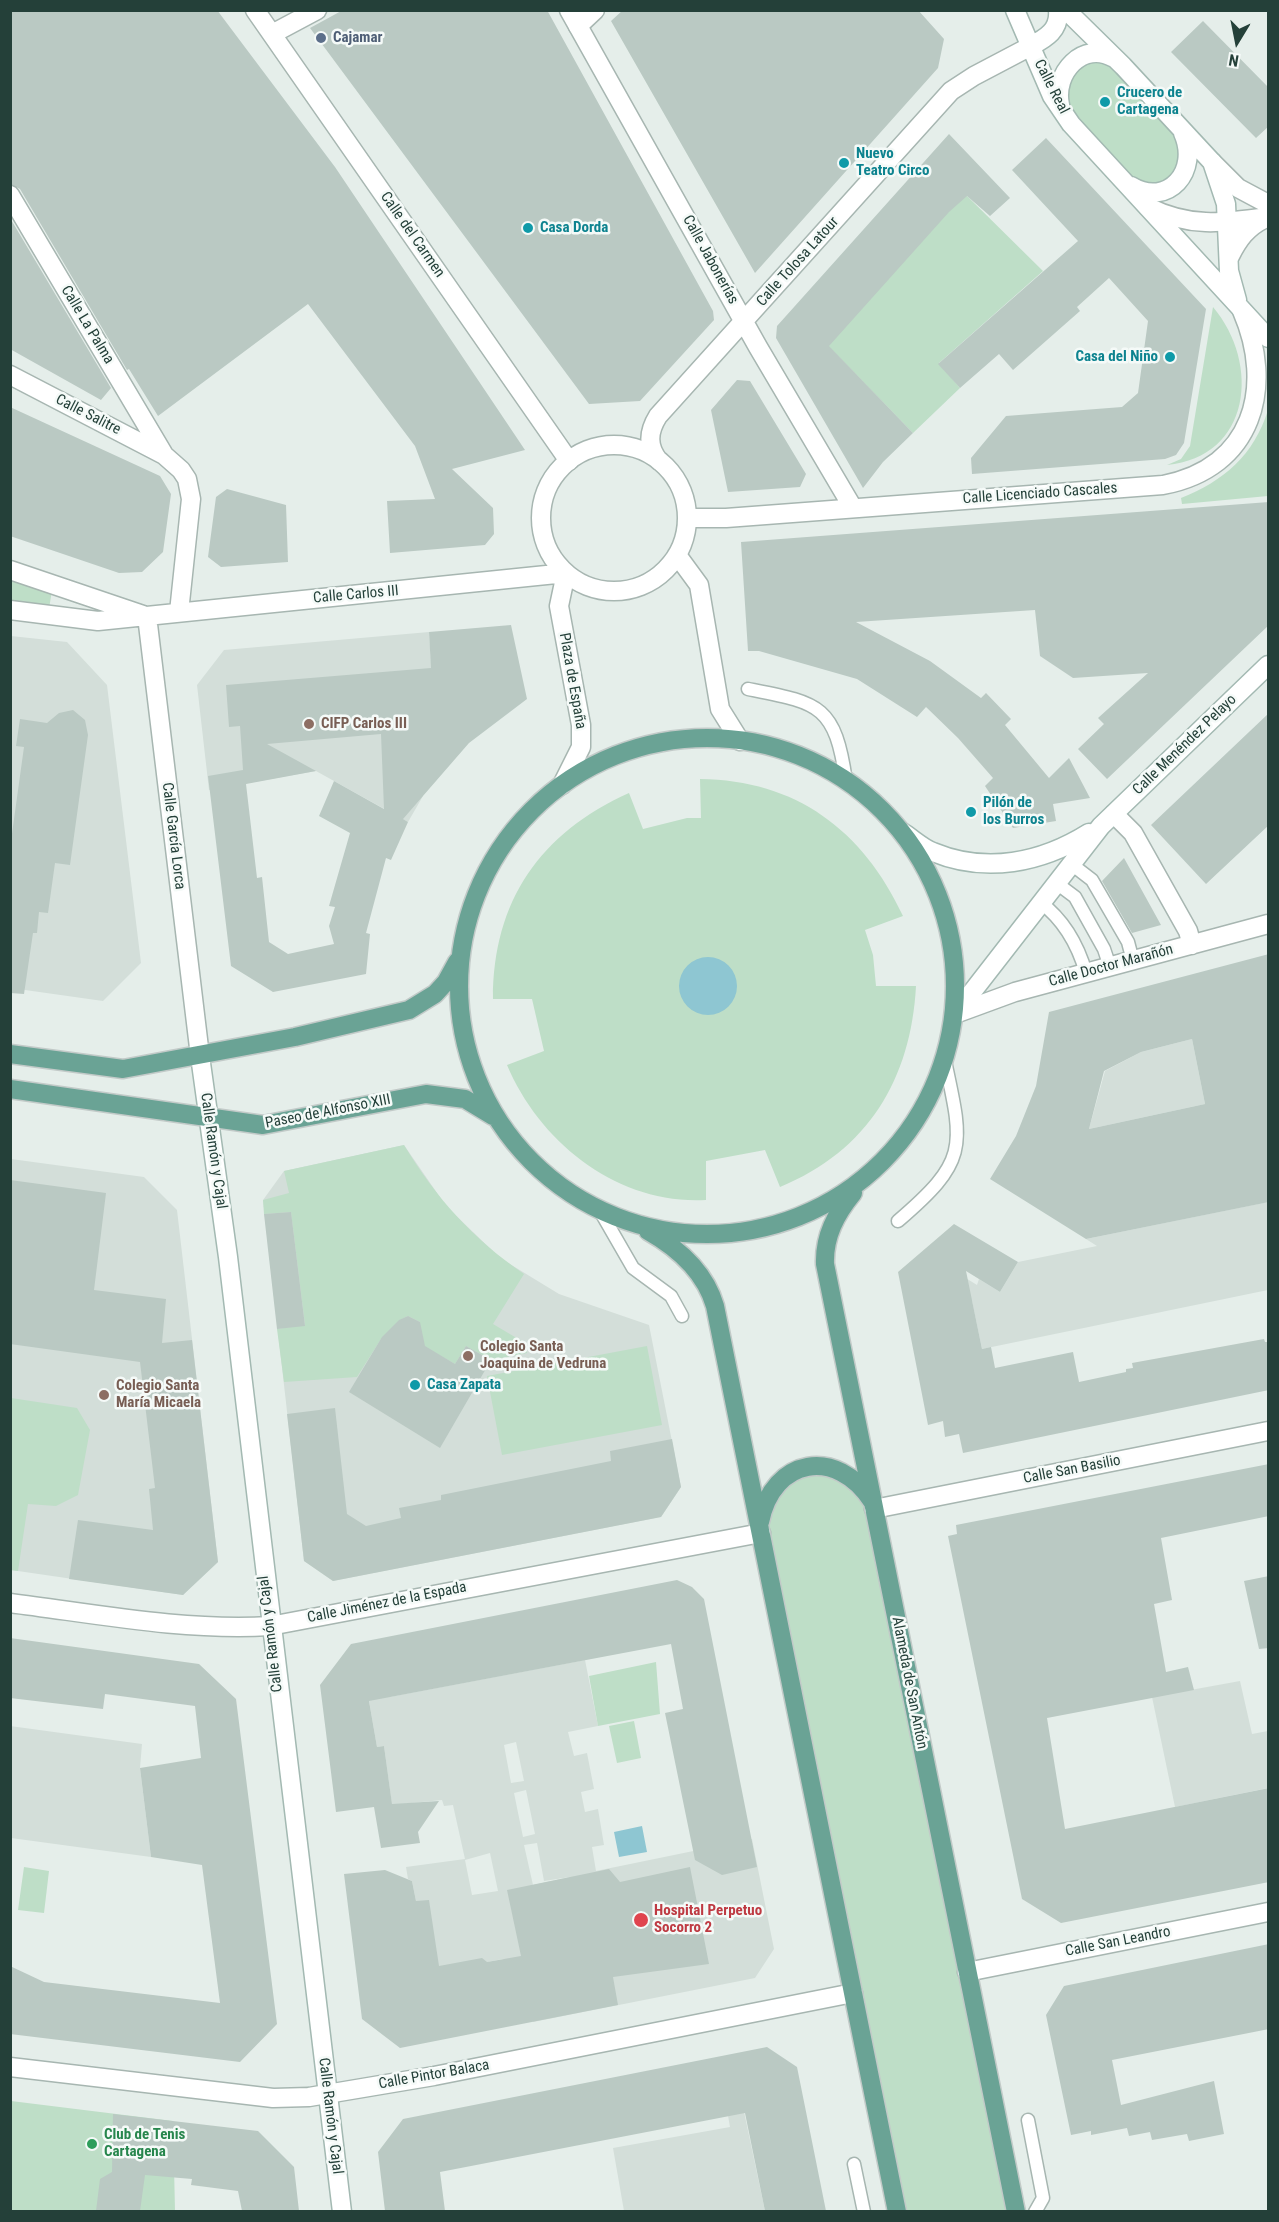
<!DOCTYPE html>
<html>
<head>
<meta charset="utf-8">
<style>
  body { margin:0 }
  #map { position:relative; width:1279px; height:2222px; overflow:hidden; background:#e5eeea; font-family:"Roboto Condensed",sans-serif }
  canvas { display:block }
  .frame { position:absolute; inset:0; border:12px solid #244039; pointer-events:none }
  .north { position:absolute; left:1207px; top:12px; width:60px; height:60px; -webkit-text-stroke:4px #f5faf8; paint-order:stroke; rotate:190deg; font-size:16px; font-weight:700; line-height:24px; text-align:center; color:#244039 }
  .north::after { content:''; display:block; margin:auto; width:21px; height:27px; background:#244039; clip-path:polygon(50% 0,100% 100%,50% 72%,0 100%) }
</style>
</head>
<body>
<div id="map">
<canvas width="1279" height="2222"></canvas>
<div class="frame"></div>
<div class="north">N</div>
</div>
<script>
const c = document.querySelector('canvas').getContext('2d');
c.lineJoin = 'round';
function paint(path, color) { c.fillStyle = color; c.fill(path, 'evenodd'); }
function trace(path, color, width, dash) { c.strokeStyle = color; c.lineWidth = width; c.lineCap = dash ? 'butt' : 'round'; c.setLineDash(dash || []); c.stroke(path); }
function label(font, color, halo, rows, align = 'center') {
  c.font = font + ' "Roboto Condensed",sans-serif'; c.lineWidth = 5; c.setLineDash([]); c.textBaseline = 'middle'; c.strokeStyle = halo; c.fillStyle = color; for (const [text, x, y, turn = 0] of rows) {
    c.save(); c.translate(x, y); c.rotate((+turn || 0) * Math.PI / 180); c.textAlign = isNaN(turn) ? turn : align; if (halo) c.strokeText(text, 0, 0); c.fillText(text, 0, 0); c.restore();
  }
}
paint(new Path2D(`
  M 429,632 L 434,708 L 423,796 L 408,822 L 316,771 L 209,790 L 197,685 L 224,650 Z
  M 11,636 L 67,642 L 107,685 L 141,963 L 103,1001 L 11,988 Z
  M 1192,1039 L 1205,1104 L 1089,1129 L 1105,1071 L 1141,1052 Z
  M 404,1145 L 446,1206 L 500,1258 L 559,1294 L 649,1325 L 681,1487 L 661,1517 L 333,1581 L 304,1561 L 263,1200 L 284,1171 Z
  M 11,1159 L 144,1177 L 177,1210 L 218,1562 L 183,1595 L 11,1570 Z
  M 1268,1202 L 1268,1290 L 982,1349 L 972,1301 L 947,1305 L 964,1277 L 977,1285 L 979,1279 L 1000,1292 L 1018,1262 L 1097,1246 L 1086,1239 Z
  M 585,1660 L 598,1726 L 568,1732 L 574,1756 L 587,1753 L 594,1789 L 581,1792 L 585,1812 L 598,1809 L 604,1845 L 592,1847 L 596,1871 L 752,1839 L 774,1949 L 755,1978 L 533,2022 L 508,1962 L 503,1959 L 429,1973 L 429,1901 L 416,1901 L 412,1881 L 408,1879 L 406,1867 L 465,1859 L 453,1805 L 444,1806 L 442,1800 L 392,1805 L 384,1746 L 377,1747 L 368,1695 L 389,1697 ZM 516,1742 L 524,1781 L 511,1783 L 504,1745 ZM 526,1790 L 535,1834 L 523,1837 L 514,1793 ZM 537,1843 L 544,1881 L 570,1877 L 533,1885 L 524,1845 ZM 490,1853 L 498,1891 L 472,1895 L 465,1860 Z
  M 1240,1681 L 1252,1734 L 1268,1731 L 1268,1788 L 1175,1807 L 1152,1697 Z
  M 10,1726 L 142,1744 L 140,1768 L 151,1857 L 11,1838 Z
  M 743,2107 L 765,2211 L 624,2211 L 613,2148 L 730,2127 L 727,2110 Z`), '#d3ded9');
paint(new Path2D(`
  M 1097,53 L 1179,127 L 1186,170 L 1142,192 L 1058,98 L 1058,86 Z
  M 965,194 L 1043,271 L 939,363 L 960,388 L 913,433 L 803,320 Z
  M 1213,307 C 1261,364 1251,457 1167,465 L 1181,459 L 1190,446 Z
  M 1268,410 L 1268,496 L 1182,504 L 1181,498 C 1224,481 1254,455 1268,410 Z
  M 11,570 L 53,584 L 48,615 L 11,610 Z
  M 700,779 C 796,780 863,830 903,916 L 865,930 L 873,955 L 876,986 L 916,986 C 911,1079 868,1151 780,1187 L 765,1150 L 706,1161 L 706,1200 C 618,1205 540,1143 507,1065 L 544,1051 L 532,999 L 493,999 C 493,901 540,833 629,793 L 643,829 L 687,818 L 701,818 Z
  M 404,1145 C 436,1198 473,1239 524,1274 L 493,1324 L 525,1343 L 527,1353 L 491,1360 L 466,1346 L 455,1364 L 418,1343 L 420,1322 L 408,1316 C 394,1322 391,1328 389,1343 L 381,1339 L 357,1377 L 284,1382 L 277,1329 L 305,1325 L 291,1212 L 264,1214 L 263,1200 L 289,1193 L 284,1171 Z
  M 647,1346 L 662,1425 L 502,1455 L 487,1376 Z
  M 11,1398 L 77,1408 L 90,1430 L 78,1495 L 56,1506 L 28,1504 L 18,1571 L 10,1570 Z
  M 804,1467 L 860,1487 L 1016,2211 L 897,2211 L 761,1518 Z
  M 656,1662 L 660,1714 L 598,1726 L 589,1676 Z
  M 634,1721 L 641,1758 L 617,1763 L 609,1726 Z
  M 24,1867 L 49,1871 L 44,1913 L 18,1910 Z
  M 11,2101 L 173,2121 L 175,2211 L 11,2212 Z`), '#bedec7');
paint(new Path2D(`
  M679 986a29 29 0 1 1 58 0a29 29 0 1 1-58 0Z
  M 642,1826 L 647,1852 L 619,1857 L 614,1832 Z`), '#8ec6d2');
paint(new Path2D(`
  M 10,10 L 217,10 L 335,167 L 525,450 L 452,469 L 493,508 L 494,534 L 485,545 L 390,553 L 387,501 L 435,499 L 415,446 L 308,304 L 158,416 L 129,369 L 127,370 L 20,189 L 10,184 Z
  M 343,10 L 547,10 L 713,311 L 714,320 L 640,401 L 589,404 L 310,28 Z
  M 623,10 L 918,10 L 944,39 L 938,68 L 755,273 L 611,21 Z
  M 1203,21 L 1269,88 L 1269,126 L 1256,138 L 1171,52 Z
  M 949,134 L 1010,198 L 990,216 L 967,196 L 949,212 L 829,346 L 913,433 L 883,462 L 863,488 L 776,338 L 777,326 Z
  M 1046,138 L 1206,309 L 1184,443 L 1176,455 L 1165,459 L 972,474 L 971,458 L 1006,416 L 1122,407 L 1138,393 L 1148,321 L 1109,278 L 1077,307 L 1080,311 L 1013,370 L 999,354 L 960,388 L 938,364 L 1078,241 L 1012,170 Z
  M 10,218 L 111,388 L 101,400 L 10,349 Z
  M 737,380 L 750,381 L 806,474 L 800,487 L 728,492 L 711,410 Z
  M 10,407 L 160,476 L 171,494 L 163,552 L 142,572 L 119,573 L 10,536 Z
  M 227,489 L 286,505 L 288,562 L 221,567 L 208,557 L 216,497 Z
  M 1269,502 L 1269,625 L 1107,779 L 1078,749 L 1104,724 L 1098,718 L 1148,673 L 1073,678 L 1040,656 L 1035,610 L 856,622 L 930,661 L 981,698 L 986,693 L 1011,719 L 1005,725 L 1049,778 L 1069,758 L 1090,798 L 1053,804 L 1056,821 L 1013,828 L 985,786 L 993,778 L 958,738 L 926,707 L 917,717 L 857,679 L 759,651 L 748,651 L 741,542 Z
  M 511,625 L 527,699 L 469,743 L 403,819 L 408,822 L 391,860 L 386,858 L 366,933 L 370,934 L 366,974 L 273,992 L 231,966 L 208,776 L 243,770 L 240,726 L 229,727 L 226,685 L 431,668 L 429,632 ZM 381,734 L 384,809 L 334,781 L 319,816 L 350,833 L 329,906 L 335,907 L 329,926 L 334,944 L 288,954 L 269,942 L 262,877 L 257,878 L 246,784 L 316,771 L 267,744 Z
  M 73,710 L 85,720 L 88,735 L 70,865 L 55,863 L 48,913 L 39,912 L 37,933 L 33,933 L 24,994 L 10,993 L 10,848 L 24,747 L 16,746 L 20,719 L 47,723 L 59,713 Z
  M 1269,713 L 1269,825 L 1206,884 L 1151,825 Z
  M 1124,858 L 1161,925 L 1132,933 L 1102,881 Z
  M 1269,954 L 1269,1202 L 1086,1239 L 990,1179 L 1016,1136 L 1036,1086 L 1049,1012 ZM 1192,1039 L 1205,1104 L 1089,1129 L 1104,1071 L 1141,1052 Z
  M 10,1180 L 106,1193 L 94,1290 L 166,1299 L 162,1343 L 192,1340 L 218,1562 L 183,1595 L 69,1579 L 78,1520 L 153,1530 L 149,1489 L 155,1488 L 140,1362 L 10,1344 Z
  M 291,1212 L 305,1326 L 277,1329 L 264,1214 Z
  M 954,1224 L 1018,1262 L 1000,1292 L 966,1271 L 982,1349 L 991,1347 L 995,1368 L 1073,1352 L 1079,1382 L 1126,1372 L 1126,1369 L 1133,1368 L 1132,1363 L 1264,1339 L 1265,1342 L 1269,1342 L 1269,1390 L 963,1453 L 959,1434 L 945,1437 L 943,1421 L 928,1425 L 898,1272 Z
  M 408,1316 L 420,1322 L 425,1346 L 455,1364 L 466,1346 L 491,1360 L 440,1448 L 349,1392 L 382,1337 L 399,1320 Z
  M 335,1408 L 347,1514 L 366,1526 L 401,1518 L 399,1508 L 441,1500 L 441,1495 L 611,1461 L 610,1451 L 672,1439 L 681,1487 L 661,1517 L 333,1581 L 304,1561 L 287,1414 Z
  M 1269,1464 L 1269,1516 L 1161,1538 L 1172,1600 L 1154,1604 L 1166,1672 L 1188,1667 L 1194,1690 L 1047,1718 L 1065,1829 L 1269,1788 L 1269,1882 L 1061,1923 L 1022,1899 L 948,1536 L 957,1534 L 956,1525 Z
  M 1269,1576 L 1269,1648 L 1259,1649 L 1244,1581 Z
  M 677,1580 L 692,1587 L 704,1599 L 757,1867 L 722,1875 L 695,1860 L 665,1713 L 683,1709 L 671,1644 L 369,1701 L 377,1747 L 384,1746 L 392,1804 L 439,1801 L 418,1832 L 420,1843 L 381,1848 L 374,1807 L 336,1812 L 320,1685 L 351,1644 Z
  M 10,1638 L 199,1664 L 236,1699 L 277,2024 L 240,2062 L 10,2034 L 10,1966 L 44,1982 L 220,2003 L 202,1865 L 151,1857 L 140,1768 L 201,1758 L 195,1706 L 105,1694 L 103,1709 L 10,1698 Z
  M 690,1867 L 709,1964 L 613,1977 L 618,2005 L 400,2048 L 362,2019 L 344,1874 L 385,1870 L 412,1881 L 416,1901 L 429,1900 L 439,1966 L 482,1958 L 487,1962 L 521,1956 L 507,1890 L 609,1869 L 620,1882 Z
  M 1269,1944 L 1269,2029 L 1112,2060 L 1121,2105 L 1214,2081 L 1224,2134 L 1189,2141 L 1187,2134 L 1152,2140 L 1150,2132 L 1129,2136 L 1127,2128 L 1091,2135 L 1091,2131 L 1071,2135 L 1046,2015 L 1064,1986 Z
  M 767,2047 L 797,2067 L 826,2211 L 765,2211 L 745,2113 L 440,2172 L 445,2211 L 385,2211 L 378,2152 L 403,2119 Z
  M 113,2114 L 258,2131 L 294,2167 L 299,2211 L 242,2211 L 238,2191 L 191,2185 L 192,2179 L 145,2175 L 140,2211 L 96,2211 L 100,2179 L 112,2172 Z`), '#bac9c3');
const service = new Path2D(`
  M 748,689 C 819,703 835,704 846,781
  M 1070,863 L 1092,880 L 1128,942 L 1133,961
  M 1055,882 L 1075,897 L 1104,949 L 1110,967
  M 1040,902 C 1064,920 1078,945 1086,973
  M 599,1209 L 633,1268 L 671,1296 L 682,1316
  M 898,1221 C 968,1161 964,1148 945,1061
  M 1028,2120 L 1043,2198 L 1035,2212
  M 854,2164 L 864,2212`);
const pedestrian = new Path2D(`
  M 255,10 L 569,461
  M 569,10 L 578,26
  M 272,34 L 317,10`);
const minor = new Path2D(`
  M 595,10 L 578,26 L 758,347 L 853,508
  M 10,195 L 163,453
  M 10,375 L 164,455 L 181,470 L 187,479 L 191,499 L 179,612
  M541 518a73 73 0 1 1 146 0a73 73 0 1 1-146 0Z
  M 659,461 C 647,446 648,432 658,416 L 951,91 L 974,76 L 1031,46
  M 687,518 L 726,518 L 1163,485 C 1253,468 1275,387 1242,311
  M 677,555 L 699,585 L 720,709 L 740,741
  M 10,570 L 143,615
  M 10,610 L 98,621 L 566,573
  M 147,616 L 200,1056
  M 562,785 L 581,747 L 581,725 L 559,606 L 566,573
  M 1114,814 L 1133,833 L 1188,931 L 1192,945
  M 955,1014 L 1015,992 L 1268,924
  M 874,1509 L 1268,1431
  M 10,1603 C 97,1614 183,1631 270,1626 L 761,1533
  M 967,1972 L 1268,1912
  M 10,2067 L 273,2098 L 309,2097 L 434,2076 L 853,1993`);
const tertiary = new Path2D(`
  M 1212,162 L 1238,188 L 1268,204
  M 1148,207 C 1190,228 1223,223 1268,217
  M 1230,256 C 1238,240 1247,227 1264,219`);
const secondary = new Path2D(`
  M 1015,10 L 1052,96 L 1071,124 L 1268,338
  M 1066,10 L 1123,66 L 1212,162 L 1226,204 L 1229,271 L 1237,300
  M 1031,46 C 1046,38 1060,30 1058,10
  M 1060,105 C 1053,73 1083,40 1114,58
  M 1131,186 C 1168,208 1200,171 1183,133
  M 902,832 C 912,838 922,848 933,852 C 986,874 1041,863 1089,833
  M 955,1014 L 1101,826 L 1268,665
  M 200,1056 L 228,1257 L 342,2212`);
const primary = new Path2D(`
  M459 986a248 248 0 1 1 496 0a248 248 0 1 1-496 0Z
  M 10,1054 L 123,1069 L 295,1037 L 409,1010 L 435,994 L 446,982 L 457,962
  M 10,1089 L 263,1125 L 426,1094 L 465,1099 L 493,1116
  M 853,1193 C 836,1214 824,1236 825,1264 L 1016,2212
  M 648,1231 C 678,1248 705,1272 715,1306 L 897,2212
  M 760,1522 C 773,1457 837,1447 872,1501`);
trace(service, '#a7b6b1', 15);
trace(pedestrian, '#a7b6b1', 21);
trace(minor, '#a7b6b1', 21);
trace(tertiary, '#a7b6b1', 21);
trace(secondary, '#a3b9b2', 21);
trace(primary, '#c2cac8', 21);
trace(service, '#fff', 12);
trace(pedestrian, '#fff', 18);
trace(minor, '#fff', 18);
trace(tertiary, '#fff', 18);
trace(secondary, '#fff', 18);
trace(primary, '#6aa395', 18);
for (const [x, y, r, color] of [
  [321,38,6,"#5c6f8a"],
  [1105,102,6,"#0f9aa8"],
  [844,163,6,"#0f9aa8"],
  [528,228,6,"#0f9aa8"],
  [1170,357,6,"#0f9aa8"],
  [309,724,6,"#8d6e63"],
  [971,812,6,"#0f9aa8"],
  [468,1356,6,"#8d6e63"],
  [415,1385,6,"#0f9aa8"],
  [104,1395,6,"#8d6e63"],
  [641,1920,8,"#e0444e"],
  [92,2144,6,"#2e9e5b"]
]) { const dot = new Path2D(); dot.arc(x, y, r, 0, 2 * Math.PI); c.fillStyle = color; c.fill(dot); trace(dot, '#f5faf8', 2); }
label('bold 15px', '#4e5e75', '#f5faf8', [
  ["Cajamar",333,38]
], 'left');
label('15px', '#244039', '#f5faf8', [
  ["Calle Real",1051,87,63],
  ["Calle del Carmen",412,235,55],
  ["Calle Jabonerías",710,260,61],
  ["Calle Tolosa Latour",798,262,-48],
  ["Calle La Palma",87,325,59],
  ["Calle Salitre",88,415,27],
  ["Calle Licenciado Cascales",1040,494,-4],
  ["Calle Carlos III",356,595,-5],
  ["Plaza de España",572,681,80],
  ["Calle Menéndez Pelayo",1185,745,-44],
  ["Calle García Lorca",173,836,83],
  ["Calle Doctor Marañón",1111,966,-15],
  ["Paseo de Alfonso XIII",328,1112,-11],
  ["Calle Ramón y Cajal",213,1151,82],
  ["Calle San Basilio",1072,1470,-11],
  ["Calle Jiménez de la Espada",387,1603,-11],
  ["Calle Ramón y Cajal",271,1634,-97],
  ["Alameda de San Antón",909,1683,79],
  ["Calle San Leandro",1118,1942,-11],
  ["Calle Pintor Balaca",434,2075,-10],
  ["Calle Ramón y Cajal",330,2116,83]
]);
label('bold 15px', '#0d838f', '#f5faf8', [
  ["Crucero de",1117,93],
  ["Cartagena",1117,110],
  ["Nuevo",856,154],
  ["Teatro Circo",856,171],
  ["Casa Dorda",540,228],
  ["Casa del Niño",1158,357,"right"],
  ["Pilón de",983,803],
  ["los Burros",983,820],
  ["Casa Zapata",427,1385]
], 'left');
label('bold 15px', '#785e54', '#f5faf8', [
  ["CIFP Carlos III",321,724],
  ["Colegio Santa",480,1347],
  ["Joaquina de Vedruna",480,1364],
  ["Colegio Santa",116,1386],
  ["María Micaela",116,1403]
], 'left');
label('bold 15px', '#be3a42', '#f5faf8', [
  ["Hospital Perpetuo",654,1911],
  ["Socorro 2",654,1928]
], 'left');
label('bold 15px', '#27864d', '#f5faf8', [
  ["Club de Tenis",104,2135],
  ["Cartagena",104,2152]
], 'left');
</script>
</body>
</html>
